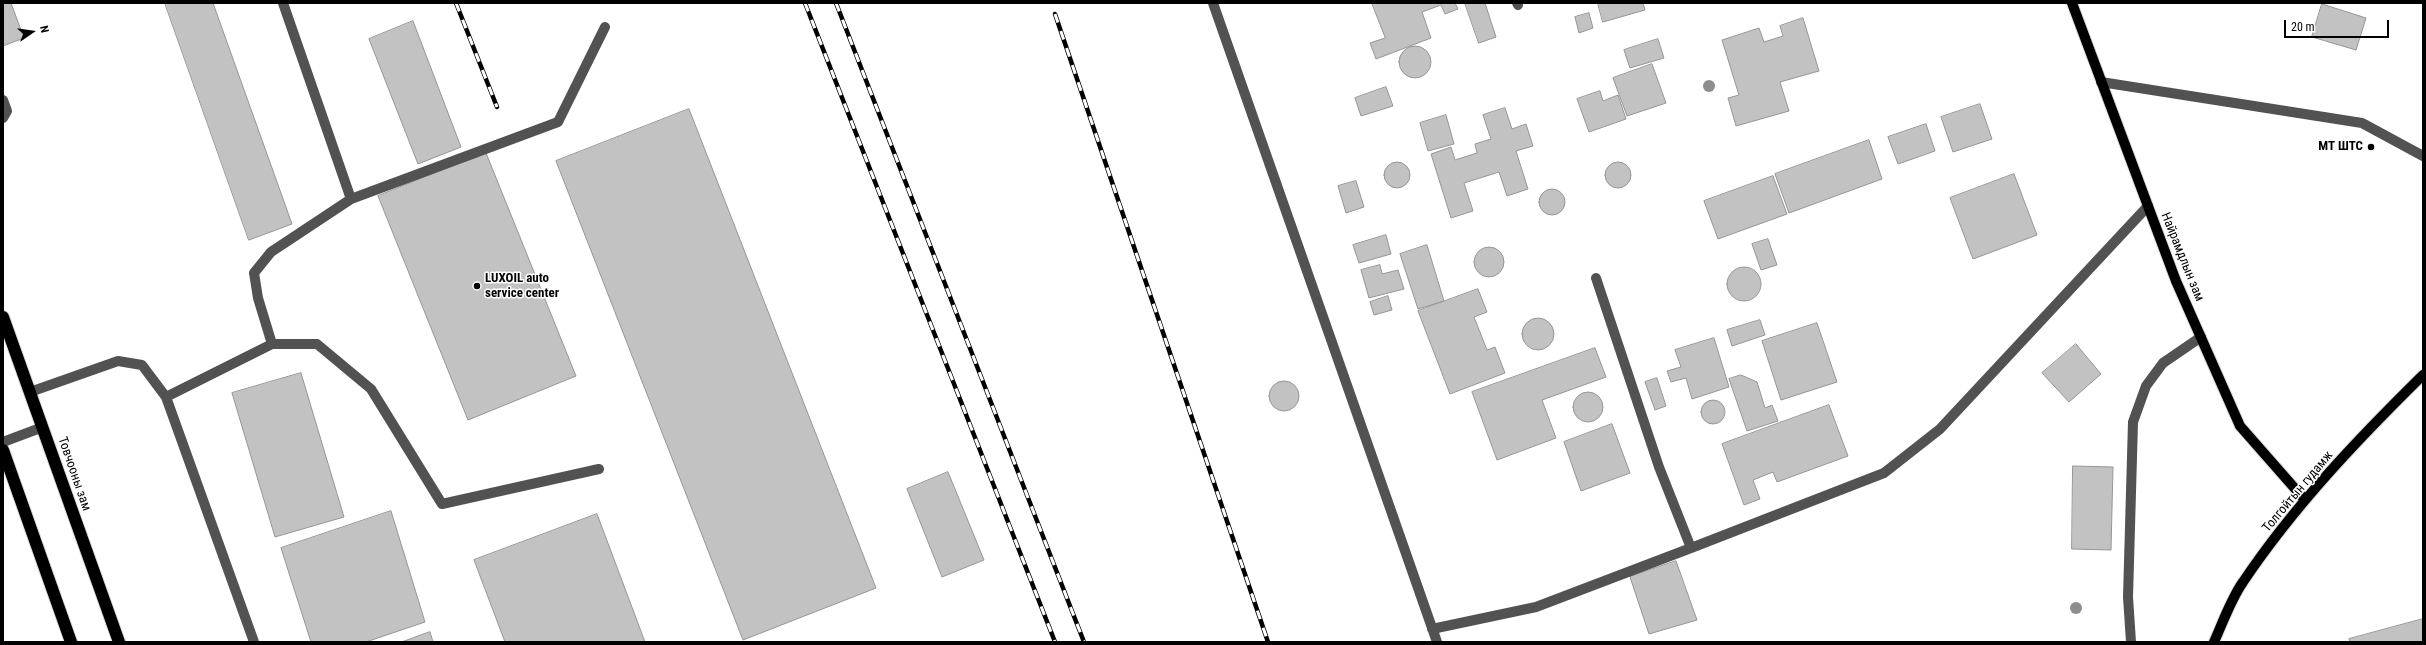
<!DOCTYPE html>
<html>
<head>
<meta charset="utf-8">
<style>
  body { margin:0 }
  #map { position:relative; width:2426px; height:645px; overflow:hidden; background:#fff; font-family:"Roboto Condensed",sans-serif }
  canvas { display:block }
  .frame { position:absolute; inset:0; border:4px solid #000; pointer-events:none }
  .north { position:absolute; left:12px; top:12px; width:40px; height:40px; -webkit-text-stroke:3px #fff; paint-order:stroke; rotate:77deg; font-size:11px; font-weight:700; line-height:16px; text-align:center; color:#000 }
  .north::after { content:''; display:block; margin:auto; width:14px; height:18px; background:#000; clip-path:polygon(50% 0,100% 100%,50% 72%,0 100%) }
  .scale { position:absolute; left:2284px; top:20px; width:105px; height:18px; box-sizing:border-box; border:2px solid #000; border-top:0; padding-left:5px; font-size:12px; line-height:14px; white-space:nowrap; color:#000; -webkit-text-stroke:3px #fff; paint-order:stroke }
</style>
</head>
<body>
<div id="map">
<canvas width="2426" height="645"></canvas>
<div class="frame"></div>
<div class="north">N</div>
<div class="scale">20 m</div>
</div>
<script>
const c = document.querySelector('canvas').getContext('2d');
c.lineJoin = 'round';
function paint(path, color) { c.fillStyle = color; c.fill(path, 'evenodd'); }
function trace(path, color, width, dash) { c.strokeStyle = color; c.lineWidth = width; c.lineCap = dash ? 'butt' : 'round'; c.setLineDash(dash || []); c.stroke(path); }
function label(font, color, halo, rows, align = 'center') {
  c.font = font + ' "Roboto Condensed",sans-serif'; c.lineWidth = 3; c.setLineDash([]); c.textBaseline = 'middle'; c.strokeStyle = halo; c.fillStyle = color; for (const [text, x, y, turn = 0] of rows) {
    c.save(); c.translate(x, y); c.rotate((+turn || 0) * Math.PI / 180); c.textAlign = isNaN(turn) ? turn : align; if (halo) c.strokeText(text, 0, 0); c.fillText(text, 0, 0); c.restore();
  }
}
const building = new Path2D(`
  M 3,3 L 11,3 L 24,38 L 3,46 Z
  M 165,3 L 213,3 L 292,224 L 249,240 Z
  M 1372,3 L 1455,3 L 1458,9 L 1445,14 L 1441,5 L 1422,12 L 1431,38 L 1376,59 L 1370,43 L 1385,38 Z
  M 1465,3 L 1485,3 L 1496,37 L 1479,43 Z
  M 1598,3 L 1643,3 L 1645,10 L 1603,22 Z
  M 2322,4 L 2366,18 L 2356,50 L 2312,37 Z
  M 1589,13 L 1593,28 L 1579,33 L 1575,17 Z
  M 1803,18 L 1819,71 L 1780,82 L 1789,111 L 1736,126 L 1728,98 L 1739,95 L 1722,40 L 1759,28 L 1764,42 L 1783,36 L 1780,26 Z
  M 413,21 L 461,147 L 418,164 L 369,39 Z
  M 1658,39 L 1664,58 L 1630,68 L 1624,50 Z
  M1399 62a16 16 0 1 1 32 0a16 16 0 1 1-32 0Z
  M 1652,64 L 1666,103 L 1627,116 L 1613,78 Z
  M 1386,87 L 1393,106 L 1361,116 L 1355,98 Z
  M 1600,91 L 1603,101 L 1618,95 L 1626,119 L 1589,132 L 1577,99 Z
  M 1980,104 L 1992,139 L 1953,152 L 1941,117 Z
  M 1505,108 L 1512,129 L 1526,124 L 1533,146 L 1516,151 L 1528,189 L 1507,196 L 1499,172 L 1464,183 L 1473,211 L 1451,218 L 1431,154 L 1451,147 L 1455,160 L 1477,153 L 1475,144 L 1491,139 L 1483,115 Z
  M 689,109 L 876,588 L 743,640 L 556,161 Z
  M 1446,115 L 1454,144 L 1428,151 L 1420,123 Z
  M 1926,124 L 1935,151 L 1898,164 L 1888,137 Z
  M 1869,140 L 1882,179 L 1789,213 L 1775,174 Z
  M 486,153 L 576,376 L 468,420 L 378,196 Z
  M1384 175a13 13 0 1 1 26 0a13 13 0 1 1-26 0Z
  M1605 175a13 13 0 1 1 26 0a13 13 0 1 1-26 0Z
  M 2014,174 L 2037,235 L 1973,259 L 1950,198 Z
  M 1773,176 L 1787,214 L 1718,239 L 1704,201 Z
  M 1356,181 L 1364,207 L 1346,213 L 1338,186 Z
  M1539 202a13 13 0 1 1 26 0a13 13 0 1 1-26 0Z
  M 1386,235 L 1391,254 L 1359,263 L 1353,245 Z
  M 1768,239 L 1777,265 L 1761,270 L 1752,244 Z
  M 1427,245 L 1444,301 L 1418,309 L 1400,254 Z
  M1474 262a15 15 0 1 1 30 0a15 15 0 1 1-30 0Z
  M 1380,265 L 1382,274 L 1398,270 L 1404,289 L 1369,298 L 1361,270 Z
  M1727 284a17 17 0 1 1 34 0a17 17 0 1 1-34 0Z
  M 1478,289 L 1487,312 L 1474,317 L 1487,350 L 1495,347 L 1505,373 L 1450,394 L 1418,311 Z
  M 1388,296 L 1392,310 L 1374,315 L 1370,302 Z
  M1522 334a16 16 0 1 1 32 0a16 16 0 1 1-32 0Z
  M 1760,320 L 1765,335 L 1732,346 L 1727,330 Z
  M 1817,323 L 1837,382 L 1781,400 L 1762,341 Z
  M 1714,338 L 1729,387 L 1692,399 L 1686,378 L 1671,382 L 1667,371 L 1681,367 L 1675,350 Z
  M 2076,344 L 2101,374 L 2069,402 L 2042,373 Z
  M 1595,348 L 1606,377 L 1542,400 L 1556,438 L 1497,460 L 1472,392 Z
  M 301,373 L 344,517 L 275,537 L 232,393 Z
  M 1741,375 L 1757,382 L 1765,408 L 1772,405 L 1778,421 L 1747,431 L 1729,379 Z
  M 1657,378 L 1666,406 L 1655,410 L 1645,382 Z
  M1269 396a15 15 0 1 1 30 0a15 15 0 1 1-30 0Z
  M1573 407a15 15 0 1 1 30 0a15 15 0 1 1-30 0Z
  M1701 412a12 12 0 1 1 24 0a12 12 0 1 1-24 0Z
  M 1829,405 L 1848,456 L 1777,482 L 1773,472 L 1753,480 L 1760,499 L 1744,505 L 1722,444 Z
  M 1612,424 L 1630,473 L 1581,491 L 1564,442 Z
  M 2073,466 L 2113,467 L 2111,550 L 2072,549 Z
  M 948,472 L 984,560 L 942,577 L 907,489 Z
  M 391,511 L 425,622 L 366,642 L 311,642 L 281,548 Z
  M 597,514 L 645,642 L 505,642 L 474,560 Z
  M 1676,561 L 1697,620 L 1649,634 L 1630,577 Z
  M 2423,619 L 2423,642 L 2350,642 L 2349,639 Z
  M 430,632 L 433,642 L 402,642 Z`);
paint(building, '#c2c2c2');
trace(building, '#969696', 1);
const major = new Path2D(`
  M 2072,3 L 2176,281 L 2240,426 L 2305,500
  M 2214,642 C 2223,622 2231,599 2243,582 C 2294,506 2358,439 2423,375`);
const highway = new Path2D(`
  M 3,317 L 119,642
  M 3,450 L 71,642`);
trace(major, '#dbdbdb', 12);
trace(highway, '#dbdbdb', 14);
trace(new Path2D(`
  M 283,3 L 351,199
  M 1213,3 L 1437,642
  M 1517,3 L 1518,5
  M 2101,82 L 2362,123 L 2423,156
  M 3,100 L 7,111 L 3,118
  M 1596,278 L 1659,467 L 1691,548 L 1884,473 L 1940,429 L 2148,206
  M 272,344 L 258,298 L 254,273 L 271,252 L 351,199 L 558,122 L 605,27
  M 30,392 L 118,361 L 142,365 L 166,397 L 254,642
  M 166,397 L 272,344 L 317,344 L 371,389 L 442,504 L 599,469
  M 3,442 L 43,427
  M 1432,629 L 1536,607 L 1691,548
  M 2131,642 L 2128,597 L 2133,422 L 2146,386 L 2163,363 L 2201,337`), '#525252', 10);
trace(major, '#000', 10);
trace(highway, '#000', 12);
const rail = new Path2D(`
  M 456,3 L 497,107
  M 805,3 L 1055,642
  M 836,3 L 1084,642
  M 1055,14 L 1268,642`);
trace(rail, '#000', 4.5);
trace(rail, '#fff', 3, [9]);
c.fillStyle = '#8d8d8d';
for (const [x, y] of [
  [1709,86],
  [2076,608]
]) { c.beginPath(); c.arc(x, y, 6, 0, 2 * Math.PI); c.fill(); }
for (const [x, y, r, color] of [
  [2371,147,4,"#000"],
  [477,286,4,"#000"]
]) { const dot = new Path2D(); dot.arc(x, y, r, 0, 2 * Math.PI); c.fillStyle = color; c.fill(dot); trace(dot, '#fff', 1.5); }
label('bold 13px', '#000', '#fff', [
  ["МТ ШТС",2363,147],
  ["LUXOIL auto",485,279,"left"],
  ["service center",485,294,"left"]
], 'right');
label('13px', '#000', '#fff', [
  ["Найрамдлын зам",2182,257,68],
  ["Товчооны зам",74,474,71],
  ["Толгойтын гудамж",2298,492,-50]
]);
</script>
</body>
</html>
